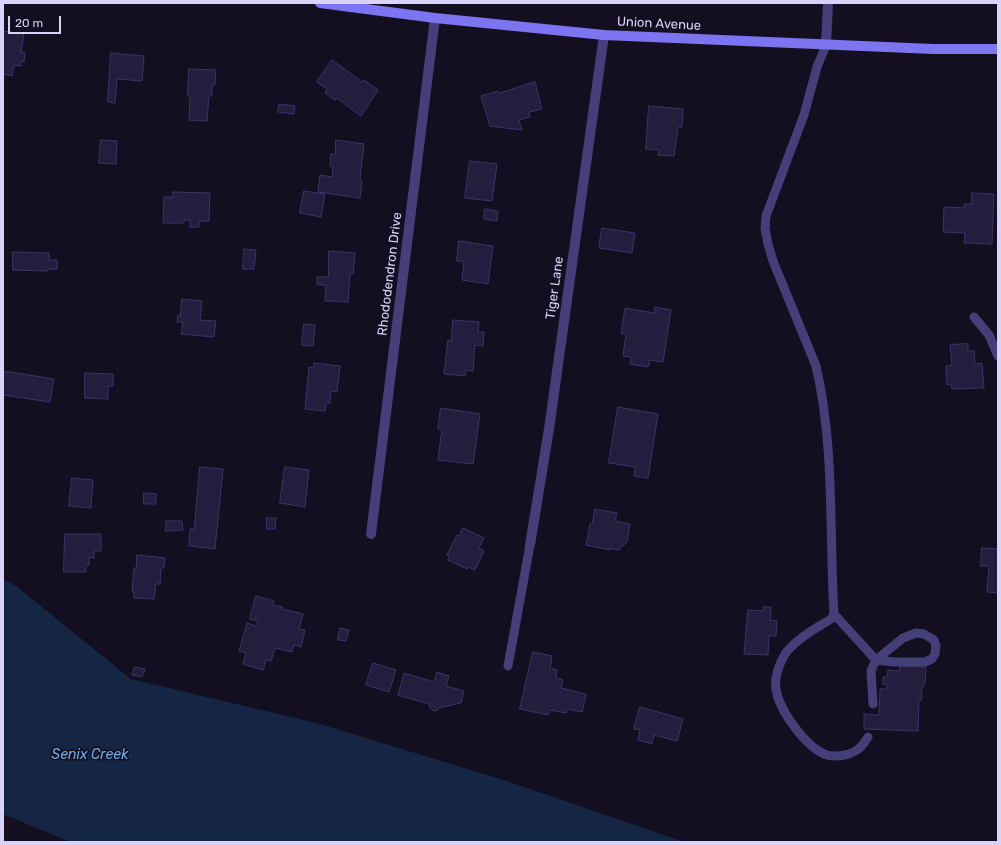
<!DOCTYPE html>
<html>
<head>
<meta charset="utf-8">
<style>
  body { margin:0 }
  #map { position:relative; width:1001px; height:845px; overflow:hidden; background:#130f20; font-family:Rubik,sans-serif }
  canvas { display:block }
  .frame { position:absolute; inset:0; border:4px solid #d9d3fa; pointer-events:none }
  .scale { position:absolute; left:8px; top:16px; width:53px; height:18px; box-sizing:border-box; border:2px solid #d9d3fa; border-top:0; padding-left:5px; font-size:12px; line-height:14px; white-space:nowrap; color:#d9d3fa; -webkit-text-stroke:3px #130f20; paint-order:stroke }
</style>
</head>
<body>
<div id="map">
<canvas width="1001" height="845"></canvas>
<div class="frame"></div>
<div class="scale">20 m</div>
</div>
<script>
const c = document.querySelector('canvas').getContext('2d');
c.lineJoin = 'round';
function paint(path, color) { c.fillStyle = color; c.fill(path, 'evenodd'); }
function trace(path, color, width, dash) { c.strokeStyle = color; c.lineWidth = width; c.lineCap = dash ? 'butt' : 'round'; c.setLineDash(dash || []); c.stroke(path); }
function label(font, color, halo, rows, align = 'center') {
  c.font = font + ' Rubik,sans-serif'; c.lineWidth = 3.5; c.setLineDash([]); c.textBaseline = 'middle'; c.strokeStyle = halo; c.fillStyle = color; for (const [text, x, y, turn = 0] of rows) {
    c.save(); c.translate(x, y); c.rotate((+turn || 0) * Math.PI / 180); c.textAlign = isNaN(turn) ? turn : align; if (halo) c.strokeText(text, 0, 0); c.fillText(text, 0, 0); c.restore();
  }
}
paint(new Path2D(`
  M 3,579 L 16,586 L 131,679 L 320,724 L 510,782 L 684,842 L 71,842 L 3,814 Z`), '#152644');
const building = new Path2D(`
  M 3,31 L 24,34 L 21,52 L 25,53 L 24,62 L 21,61 L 21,66 L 14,65 L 12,76 L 3,74 Z
  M 111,53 L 144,56 L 142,81 L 117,79 L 115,103 L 108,102 Z
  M 332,60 L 362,82 L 364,80 L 378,90 L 361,116 L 337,98 L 335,100 L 325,93 L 327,89 L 317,82 Z
  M 189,69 L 216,70 L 215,85 L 212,85 L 212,96 L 209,96 L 207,121 L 189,120 L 190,96 L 188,96 Z
  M 535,82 L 542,109 L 529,112 L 530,117 L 519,120 L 522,130 L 490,126 L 481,96 L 498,91 L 499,93 Z
  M 279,104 L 295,106 L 294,114 L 278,112 Z
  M 649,106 L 683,109 L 682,127 L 678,127 L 674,156 L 658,155 L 659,150 L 646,149 Z
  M 101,140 L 117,141 L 116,164 L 99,163 Z
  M 336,140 L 364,144 L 360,179 L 362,180 L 360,198 L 318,192 L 320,175 L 332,177 L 333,167 L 330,166 L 331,154 L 335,154 Z
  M 470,161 L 497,164 L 492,201 L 465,198 Z
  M 304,191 L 325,194 L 321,217 L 300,213 Z
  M 173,192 L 210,193 L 209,221 L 199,221 L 199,227 L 190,227 L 190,220 L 184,220 L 184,223 L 163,223 L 164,197 L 173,197 Z
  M 972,193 L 994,194 L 992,244 L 964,243 L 965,233 L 943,232 L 944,207 L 964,208 L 964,204 L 971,204 Z
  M 485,209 L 498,211 L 497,221 L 484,219 Z
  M 602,228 L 635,233 L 632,253 L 599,248 Z
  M 459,241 L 493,246 L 488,284 L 462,280 L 464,261 L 457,261 Z
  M 244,249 L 256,250 L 254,269 L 243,269 Z
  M 329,251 L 355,253 L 353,274 L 350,274 L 348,302 L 325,301 L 326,285 L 317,285 L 317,277 L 328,277 Z
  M 13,252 L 49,253 L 49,260 L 57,260 L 57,269 L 48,269 L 48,271 L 13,270 Z
  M 182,299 L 202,301 L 200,320 L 216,321 L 214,337 L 181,334 L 183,322 L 177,322 L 178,315 L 180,316 Z
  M 655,307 L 671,310 L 663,362 L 650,360 L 648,367 L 630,364 L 631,357 L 623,356 L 626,334 L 621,334 L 625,308 L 654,313 Z
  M 453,320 L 479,322 L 478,332 L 484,332 L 483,346 L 475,345 L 473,371 L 466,370 L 465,376 L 444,374 L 448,340 L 451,341 Z
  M 304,324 L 315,325 L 313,346 L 302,345 Z
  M 968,344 L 968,351 L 974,351 L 975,364 L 982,363 L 984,388 L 952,389 L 951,384 L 947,385 L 946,366 L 952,365 L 950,345 Z
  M 314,363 L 340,366 L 337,392 L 331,391 L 330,403 L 326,403 L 325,411 L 305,409 L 309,367 L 313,368 Z
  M 4,371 L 54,379 L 50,402 L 3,395 Z
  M 85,373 L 113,374 L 113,386 L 108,386 L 108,399 L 85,398 Z
  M 618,407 L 658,414 L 648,478 L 634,476 L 635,467 L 609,463 Z
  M 441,408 L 480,414 L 473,464 L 438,460 L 442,429 L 438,429 Z
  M 200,467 L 223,469 L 215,549 L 189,546 L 190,529 L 194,529 Z
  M 285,467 L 309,470 L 305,507 L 280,503 Z
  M 72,478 L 93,480 L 91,508 L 69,506 Z
  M 144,493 L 156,494 L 156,504 L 144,504 Z
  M 595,509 L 617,513 L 615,521 L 630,524 L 627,542 L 619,550 L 610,548 L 610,550 L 586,545 L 590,524 L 592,524 Z
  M 267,518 L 276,518 L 275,529 L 267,529 Z
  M 166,521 L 182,521 L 183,530 L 166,531 Z
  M 463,528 L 484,538 L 479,548 L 484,551 L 475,570 L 468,567 L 467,569 L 448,560 L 449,557 L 447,555 L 457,535 L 459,536 Z
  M 65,534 L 101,534 L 101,551 L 94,551 L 94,558 L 89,557 L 89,565 L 86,565 L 86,572 L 64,572 Z
  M 982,548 L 998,549 L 998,593 L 987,592 L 989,566 L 981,566 Z
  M 137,555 L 165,558 L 164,568 L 161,568 L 160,584 L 156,584 L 154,599 L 134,598 L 134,592 L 132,592 L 134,568 L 136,568 Z
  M 256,596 L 274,601 L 273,605 L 283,607 L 282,609 L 303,614 L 299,629 L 305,630 L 301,647 L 294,645 L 292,652 L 275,648 L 271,661 L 266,660 L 263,670 L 243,664 L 246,653 L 239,651 L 247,623 L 256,626 L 258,621 L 250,619 Z
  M 764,607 L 771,607 L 770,620 L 777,621 L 776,636 L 769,636 L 768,655 L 744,654 L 748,610 L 763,611 Z
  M 340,628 L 349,630 L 346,641 L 338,640 Z
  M 533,652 L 552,656 L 550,668 L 557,670 L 556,678 L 563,680 L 561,688 L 586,694 L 582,712 L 567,709 L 566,713 L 549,710 L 548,715 L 520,709 Z
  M 373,663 L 396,670 L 389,692 L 366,685 Z
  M 900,666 L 926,667 L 925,684 L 921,690 L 922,692 L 922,699 L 919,702 L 918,731 L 864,729 L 864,714 L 879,715 L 880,689 L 887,689 L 887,684 L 883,684 L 883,677 L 887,677 L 888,670 L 900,671 Z
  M 135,667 L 145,669 L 142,677 L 132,675 Z
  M 437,672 L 449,676 L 446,686 L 464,691 L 461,703 L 438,708 L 438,710 L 434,711 L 430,708 L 429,704 L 398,695 L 404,673 L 434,682 Z
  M 640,707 L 683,719 L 677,741 L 654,735 L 652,744 L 638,740 L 640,730 L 634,729 Z`);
paint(building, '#251d3e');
trace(building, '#3f3268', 1);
trace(new Path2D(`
  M 826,45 L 817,67 L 804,115 L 766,216 L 765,228 L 768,244 L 773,261 L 816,366 C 835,447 829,532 834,614 L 831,619 C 815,629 796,639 785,654 C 779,664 774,678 776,689 C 779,710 806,748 827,755 C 833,757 839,756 845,755 C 857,752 862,747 868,737
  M 974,317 L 989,335 L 998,356
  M 834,614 L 876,660 L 894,662 L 925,662 L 932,659 L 935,654 L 936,646 L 934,640 L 924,634 L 916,633 L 903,638 L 876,660 L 871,671 L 873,704
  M 508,666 L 530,545`), '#443f79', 9);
trace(new Path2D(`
  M 826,45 L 828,3
  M 371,534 L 435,18
  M 530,545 L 549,429 L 604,35`), '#443f79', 10);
trace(new Path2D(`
  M 320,3 L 435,18 L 604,35 L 933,49 L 998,49`), '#7c74f0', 10);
label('13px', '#d9d3fa', '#130f20', [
  ["Union Avenue",659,24,3],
  ["Rhododendron Drive",390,274,-83],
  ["Tiger Lane",555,288,-82]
]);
label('italic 14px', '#6caeef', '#130f20', [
  ["Senix Creek",90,755]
]);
</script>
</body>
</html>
